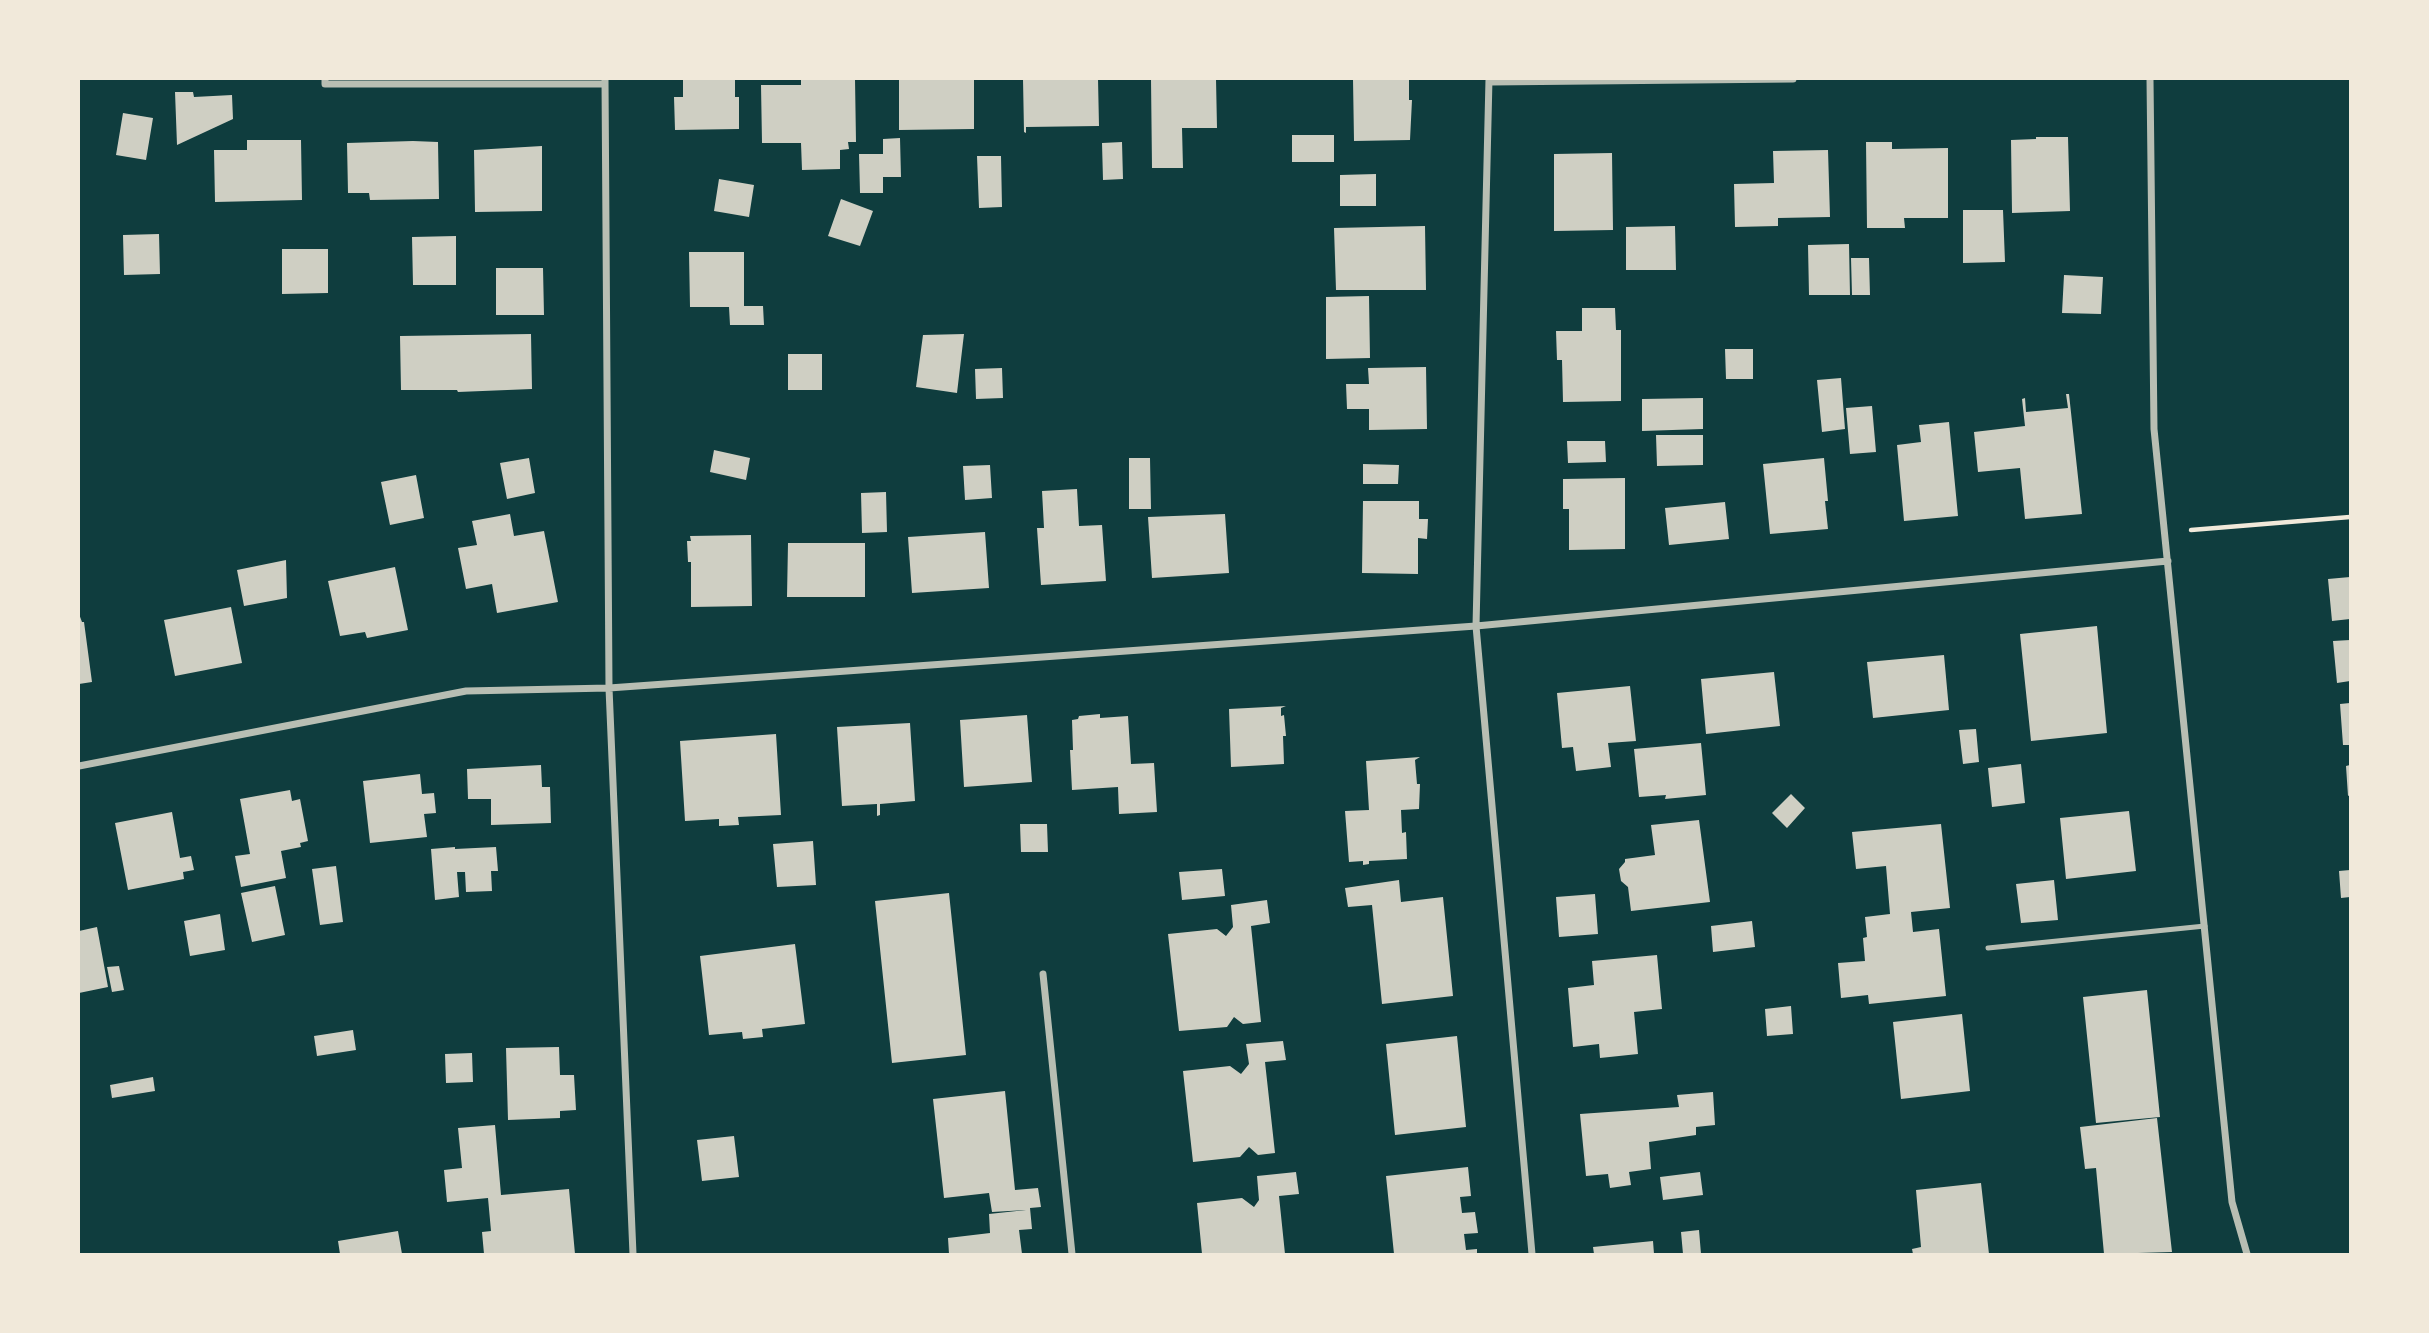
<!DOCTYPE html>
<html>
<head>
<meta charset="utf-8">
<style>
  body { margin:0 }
  #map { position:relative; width:2429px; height:1333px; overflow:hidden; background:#0f3d3e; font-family:"Archivo Narrow",sans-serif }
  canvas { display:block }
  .frame { position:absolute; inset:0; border:80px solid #f1e9da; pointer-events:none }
</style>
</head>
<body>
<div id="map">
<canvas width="2429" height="1333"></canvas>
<div class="frame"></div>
</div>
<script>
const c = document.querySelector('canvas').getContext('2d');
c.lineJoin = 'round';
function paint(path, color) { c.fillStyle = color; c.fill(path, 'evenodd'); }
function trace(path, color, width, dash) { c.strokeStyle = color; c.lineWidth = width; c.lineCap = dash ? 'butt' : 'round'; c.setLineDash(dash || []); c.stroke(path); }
paint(new Path2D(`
  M 683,79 L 735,79 L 735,97 L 739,97 L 739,129 L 675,130 L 674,97 L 683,97 Z
  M 801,79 L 855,79 L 856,142 L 848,142 L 849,149 L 840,150 L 840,169 L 802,170 L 801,143 L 762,143 L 761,85 L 801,85 Z
  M 899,79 L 974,79 L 974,129 L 899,130 Z
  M 1023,79 L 1098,79 L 1099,126 L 1026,127 L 1026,133 L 1024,132 Z
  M 1151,79 L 1216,79 L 1217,128 L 1182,128 L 1183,168 L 1152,168 Z
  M 1353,79 L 1409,79 L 1409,100 L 1412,100 L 1410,140 L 1354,141 Z
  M 175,92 L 193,92 L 194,97 L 232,95 L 233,119 L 177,145 Z
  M 123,113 L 153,118 L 146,160 L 116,155 Z
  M 1292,135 L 1334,135 L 1334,162 L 1292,162 Z
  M 2036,137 L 2068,137 L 2070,211 L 2012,213 L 2011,140 L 2036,139 Z
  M 900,138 L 901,177 L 883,177 L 883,193 L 860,193 L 859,154 L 883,154 L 883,139 Z
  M 247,140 L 301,140 L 302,200 L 215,202 L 214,150 L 247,150 Z
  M 413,141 L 438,142 L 439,199 L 370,200 L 369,193 L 348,193 L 347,143 Z
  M 1122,142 L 1123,179 L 1103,180 L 1102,143 Z
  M 1866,142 L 1892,142 L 1892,149 L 1948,148 L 1948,218 L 1904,218 L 1905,228 L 1867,228 Z
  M 542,146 L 542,211 L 475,212 L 474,150 Z
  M 1828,150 L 1830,217 L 1778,218 L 1778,226 L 1735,227 L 1734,184 L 1774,183 L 1773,151 Z
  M 1612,153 L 1613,230 L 1554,231 L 1554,154 Z
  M 977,156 L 1001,156 L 1002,207 L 979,208 Z
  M 1376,174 L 1376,206 L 1340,206 L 1340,175 Z
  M 719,179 L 754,185 L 749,217 L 714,211 Z
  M 841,199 L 873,211 L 860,246 L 828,236 Z
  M 1963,210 L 2003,210 L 2005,262 L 1963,263 Z
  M 1425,226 L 1426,290 L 1336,290 L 1334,228 Z
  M 1675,226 L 1676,270 L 1626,270 L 1626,227 Z
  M 159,234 L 160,274 L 124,275 L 123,235 Z
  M 456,236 L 456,285 L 413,285 L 412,237 Z
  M 1849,244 L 1850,295 L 1809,295 L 1808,245 Z
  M 282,249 L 328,249 L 328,293 L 282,294 Z
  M 689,252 L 744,252 L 744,306 L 763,306 L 764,325 L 730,325 L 729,307 L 690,307 Z
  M 1851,258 L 1869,258 L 1870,295 L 1852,295 Z
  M 496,268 L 543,268 L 544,315 L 496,315 Z
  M 2064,275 L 2103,277 L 2101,314 L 2062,313 Z
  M 1369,296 L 1370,358 L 1326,359 L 1326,297 Z
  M 1582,308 L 1615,308 L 1616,330 L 1621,330 L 1621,401 L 1563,402 L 1562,360 L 1557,360 L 1556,331 L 1582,331 Z
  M 531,334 L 532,389 L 458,392 L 457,390 L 401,390 L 400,336 Z
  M 964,334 L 957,393 L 916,387 L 923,335 Z
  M 1725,349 L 1753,349 L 1753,379 L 1726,379 Z
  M 788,354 L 822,354 L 822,390 L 788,390 Z
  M 1426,367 L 1427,429 L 1369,430 L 1369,409 L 1347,409 L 1346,384 L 1369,384 L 1368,368 Z
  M 1002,368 L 1003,398 L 976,399 L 975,369 Z
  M 1841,378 L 1845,429 L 1822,432 L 1817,380 Z
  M 2066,394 L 2069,394 L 2082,514 L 2025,519 L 2020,468 L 1978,472 L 1974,432 L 2025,426 L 2022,399 L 2025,398 L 2026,412 L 2068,408 Z
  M 1703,398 L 1703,429 L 1642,431 L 1642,399 Z
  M 1872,406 L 1876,452 L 1850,454 L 1846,408 Z
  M 1949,422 L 1958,516 L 1904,521 L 1897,445 L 1921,442 L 1919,425 Z
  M 1656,435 L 1703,435 L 1703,465 L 1657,466 Z
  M 1567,441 L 1605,441 L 1606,462 L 1568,463 Z
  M 714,450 L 750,458 L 746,480 L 710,472 Z
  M 529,458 L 535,493 L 507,499 L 500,463 Z
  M 1129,458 L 1150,458 L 1151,509 L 1129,509 Z
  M 1824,458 L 1828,501 L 1825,501 L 1828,529 L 1770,534 L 1763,464 Z
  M 1363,464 L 1399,465 L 1398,484 L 1363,484 Z
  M 990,465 L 992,498 L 965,500 L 963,466 Z
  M 416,475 L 424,518 L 390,525 L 381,482 Z
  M 1625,478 L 1625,549 L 1569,550 L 1569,509 L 1563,509 L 1563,479 Z
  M 1077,489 L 1079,526 L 1102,525 L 1106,581 L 1041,585 L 1037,528 L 1044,528 L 1042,491 Z
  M 886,492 L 887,532 L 862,533 L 861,493 Z
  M 1363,501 L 1419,501 L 1419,519 L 1428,519 L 1427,539 L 1418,538 L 1418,574 L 1362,573 Z
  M 1725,502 L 1729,539 L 1669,545 L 1665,508 Z
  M 510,514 L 514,536 L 544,531 L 558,602 L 497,613 L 492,584 L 466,589 L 458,548 L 477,545 L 472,521 Z
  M 1225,514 L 1229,573 L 1152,578 L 1148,517 Z
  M 985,532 L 989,588 L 912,593 L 908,537 Z
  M 751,535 L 752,606 L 691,607 L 691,562 L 688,562 L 687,541 L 691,541 L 690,536 Z
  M 788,543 L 865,543 L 865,597 L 787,597 Z
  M 286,560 L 287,598 L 244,606 L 237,570 Z
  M 395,567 L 408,630 L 367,638 L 365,632 L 340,636 L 328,581 Z
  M 2350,577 L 2350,619 L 2332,621 L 2328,579 Z
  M 231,607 L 242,663 L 175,676 L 164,620 Z
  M 79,614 L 82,622 L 84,622 L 92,682 L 79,684 Z
  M 2097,626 L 2107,733 L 2031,741 L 2020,634 Z
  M 2350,640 L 2350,681 L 2337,683 L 2333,641 Z
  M 1944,655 L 1949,710 L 1873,718 L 1867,662 Z
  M 1774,672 L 1780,726 L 1706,734 L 1701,679 Z
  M 1630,686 L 1636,741 L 1608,743 L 1611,767 L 1576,771 L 1573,747 L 1562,748 L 1557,693 Z
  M 2350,703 L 2350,745 L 2343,745 L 2340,704 Z
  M 1286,706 L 1281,708 L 1281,716 L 1284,715 L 1286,736 L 1283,736 L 1284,764 L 1231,767 L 1229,709 Z
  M 1100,714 L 1100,718 L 1128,716 L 1131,764 L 1154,763 L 1157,812 L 1119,814 L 1118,787 L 1072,790 L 1070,750 L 1073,750 L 1072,720 L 1078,719 L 1079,716 Z
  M 1027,715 L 1032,782 L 964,787 L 960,720 Z
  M 910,723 L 915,801 L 880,804 L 880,815 L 877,816 L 877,804 L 842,806 L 837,727 Z
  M 1976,729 L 1979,762 L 1963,764 L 1959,730 Z
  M 776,734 L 781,815 L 738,817 L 739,825 L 719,826 L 719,819 L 685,821 L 680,741 Z
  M 1701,743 L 1706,795 L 1665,799 L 1666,795 L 1639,797 L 1634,749 Z
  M 1420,757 L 1415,760 L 1417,784 L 1420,784 L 1419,809 L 1401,810 L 1402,833 L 1406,832 L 1407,859 L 1369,861 L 1369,864 L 1363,865 L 1363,861 L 1349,862 L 1345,811 L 1369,810 L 1366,761 Z
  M 2021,764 L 2025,803 L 1992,807 L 1988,768 Z
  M 541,765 L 542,787 L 550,787 L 551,823 L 491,825 L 491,799 L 468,799 L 467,769 Z
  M 2350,765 L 2350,795 L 2348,796 L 2346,766 Z
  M 420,774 L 422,794 L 434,793 L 436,813 L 424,814 L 427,837 L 370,843 L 363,781 Z
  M 290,790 L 292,801 L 300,799 L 308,841 L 300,843 L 301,847 L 281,851 L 286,878 L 241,887 L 235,856 L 250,854 L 240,799 Z
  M 1791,794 L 1805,808 L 1787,828 L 1772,813 Z
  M 2129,811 L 2136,871 L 2066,879 L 2060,818 Z
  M 172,812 L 180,858 L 191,856 L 194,870 L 183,872 L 184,879 L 128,890 L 115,823 Z
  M 1699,820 L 1710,902 L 1631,911 L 1628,887 L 1621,881 L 1619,869 L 1625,862 L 1625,859 L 1655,855 L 1651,825 Z
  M 1020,824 L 1047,824 L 1048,852 L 1021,852 Z
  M 1941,824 L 1950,908 L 1911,912 L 1913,932 L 1939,929 L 1946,996 L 1869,1004 L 1868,995 L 1841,998 L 1838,963 L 1865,961 L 1863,938 L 1867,937 L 1865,917 L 1890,914 L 1886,866 L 1856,869 L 1852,832 Z
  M 813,841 L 816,885 L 777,887 L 773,844 Z
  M 455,847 L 455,849 L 496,847 L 498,871 L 491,871 L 492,891 L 466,892 L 465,872 L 457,872 L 459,897 L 435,900 L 431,849 Z
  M 336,866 L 343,922 L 320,925 L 312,869 Z
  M 1222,869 L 1225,896 L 1182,900 L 1179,872 Z
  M 2350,870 L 2350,897 L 2341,898 L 2339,871 Z
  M 1399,880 L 1401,902 L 1443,897 L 1453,996 L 1382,1004 L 1372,905 L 1348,907 L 1345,888 Z
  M 2054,880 L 2058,920 L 2021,923 L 2016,884 Z
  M 275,886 L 285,935 L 252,942 L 241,893 Z
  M 949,893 L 966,1055 L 892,1063 L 875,901 Z
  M 1595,894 L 1598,934 L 1559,937 L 1556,897 Z
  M 1267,900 L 1270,923 L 1251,926 L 1261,1022 L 1243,1024 L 1234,1017 L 1227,1027 L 1179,1031 L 1168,934 L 1217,929 L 1226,936 L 1233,927 L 1231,905 Z
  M 220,914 L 225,950 L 190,956 L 184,921 Z
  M 1752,921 L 1755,947 L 1713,952 L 1711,926 Z
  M 97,927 L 108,987 L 79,993 L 79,931 Z
  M 795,944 L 805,1024 L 762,1029 L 763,1037 L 743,1039 L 742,1032 L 709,1035 L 700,956 Z
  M 1657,955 L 1662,1009 L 1634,1012 L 1638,1054 L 1600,1058 L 1599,1044 L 1573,1047 L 1568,988 L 1594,985 L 1592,961 Z
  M 119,966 L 124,990 L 112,992 L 107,967 Z
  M 2147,990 L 2160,1117 L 2096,1123 L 2083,997 Z
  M 1791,1006 L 1793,1034 L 1767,1036 L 1765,1009 Z
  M 1962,1014 L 1970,1091 L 1901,1099 L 1893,1022 Z
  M 353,1030 L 356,1050 L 317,1056 L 314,1036 Z
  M 1457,1036 L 1466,1127 L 1395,1135 L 1386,1044 Z
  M 1283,1041 L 1286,1060 L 1265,1062 L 1275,1153 L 1258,1155 L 1249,1147 L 1240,1157 L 1193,1162 L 1183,1071 L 1230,1066 L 1241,1074 L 1249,1064 L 1246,1044 Z
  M 559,1047 L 560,1075 L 574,1075 L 576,1110 L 560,1111 L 560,1118 L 508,1120 L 506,1048 Z
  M 472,1053 L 473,1082 L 446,1083 L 445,1054 Z
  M 153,1077 L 155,1091 L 112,1098 L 110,1085 Z
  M 1005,1091 L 1015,1190 L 1038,1188 L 1041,1207 L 1030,1208 L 1032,1229 L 1019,1230 L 1022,1254 L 949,1254 L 948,1238 L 990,1233 L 989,1214 L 1026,1210 L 992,1212 L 989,1193 L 944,1198 L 933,1099 Z
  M 1713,1092 L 1715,1125 L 1696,1127 L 1696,1135 L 1649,1142 L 1651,1169 L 1629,1172 L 1631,1185 L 1610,1188 L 1608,1174 L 1586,1176 L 1580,1114 L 1679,1107 L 1677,1095 Z
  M 2157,1118 L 2172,1252 L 2104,1254 L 2096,1168 L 2085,1169 L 2080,1127 Z
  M 495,1125 L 501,1195 L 569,1189 L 575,1254 L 484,1254 L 482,1232 L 491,1231 L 488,1198 L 447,1202 L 444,1170 L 462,1168 L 458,1128 Z
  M 734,1136 L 739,1177 L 702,1181 L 697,1140 Z
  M 1468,1167 L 1471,1196 L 1460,1197 L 1462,1213 L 1475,1212 L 1478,1233 L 1464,1234 L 1466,1250 L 1477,1249 L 1477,1254 L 1394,1254 L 1386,1176 Z
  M 1296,1172 L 1299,1194 L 1279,1196 L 1285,1254 L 1202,1254 L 1197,1203 L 1242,1198 L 1254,1207 L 1259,1200 L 1257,1176 Z
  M 1700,1172 L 1703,1195 L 1663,1200 L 1660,1177 Z
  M 1981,1183 L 1989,1254 L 1913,1254 L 1912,1249 L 1921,1247 L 1916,1190 Z
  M 1699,1230 L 1701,1254 L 1683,1254 L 1681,1232 Z
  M 398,1231 L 402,1254 L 340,1254 L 338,1241 Z
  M 1653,1241 L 1654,1254 L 1594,1254 L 1593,1247 Z`), '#cfcfc3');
trace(new Path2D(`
  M 2191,530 L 2350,517`), '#f1e9da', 4.5);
trace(new Path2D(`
  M 1988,948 L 2205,926`), '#b8beb3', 5);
trace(new Path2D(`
  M 325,79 L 325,84 L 605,84
  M 605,79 L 609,688 L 633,1254
  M 1489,79 L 1476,626 L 1532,1254
  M 2150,79 L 2154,429 L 2232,1202 L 2247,1254
  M 1490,82 L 1793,79
  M 79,766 L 466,691 L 609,688 L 1476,626 L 2168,561
  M 1043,974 L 1072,1254`), '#b8beb3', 7);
</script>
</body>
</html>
